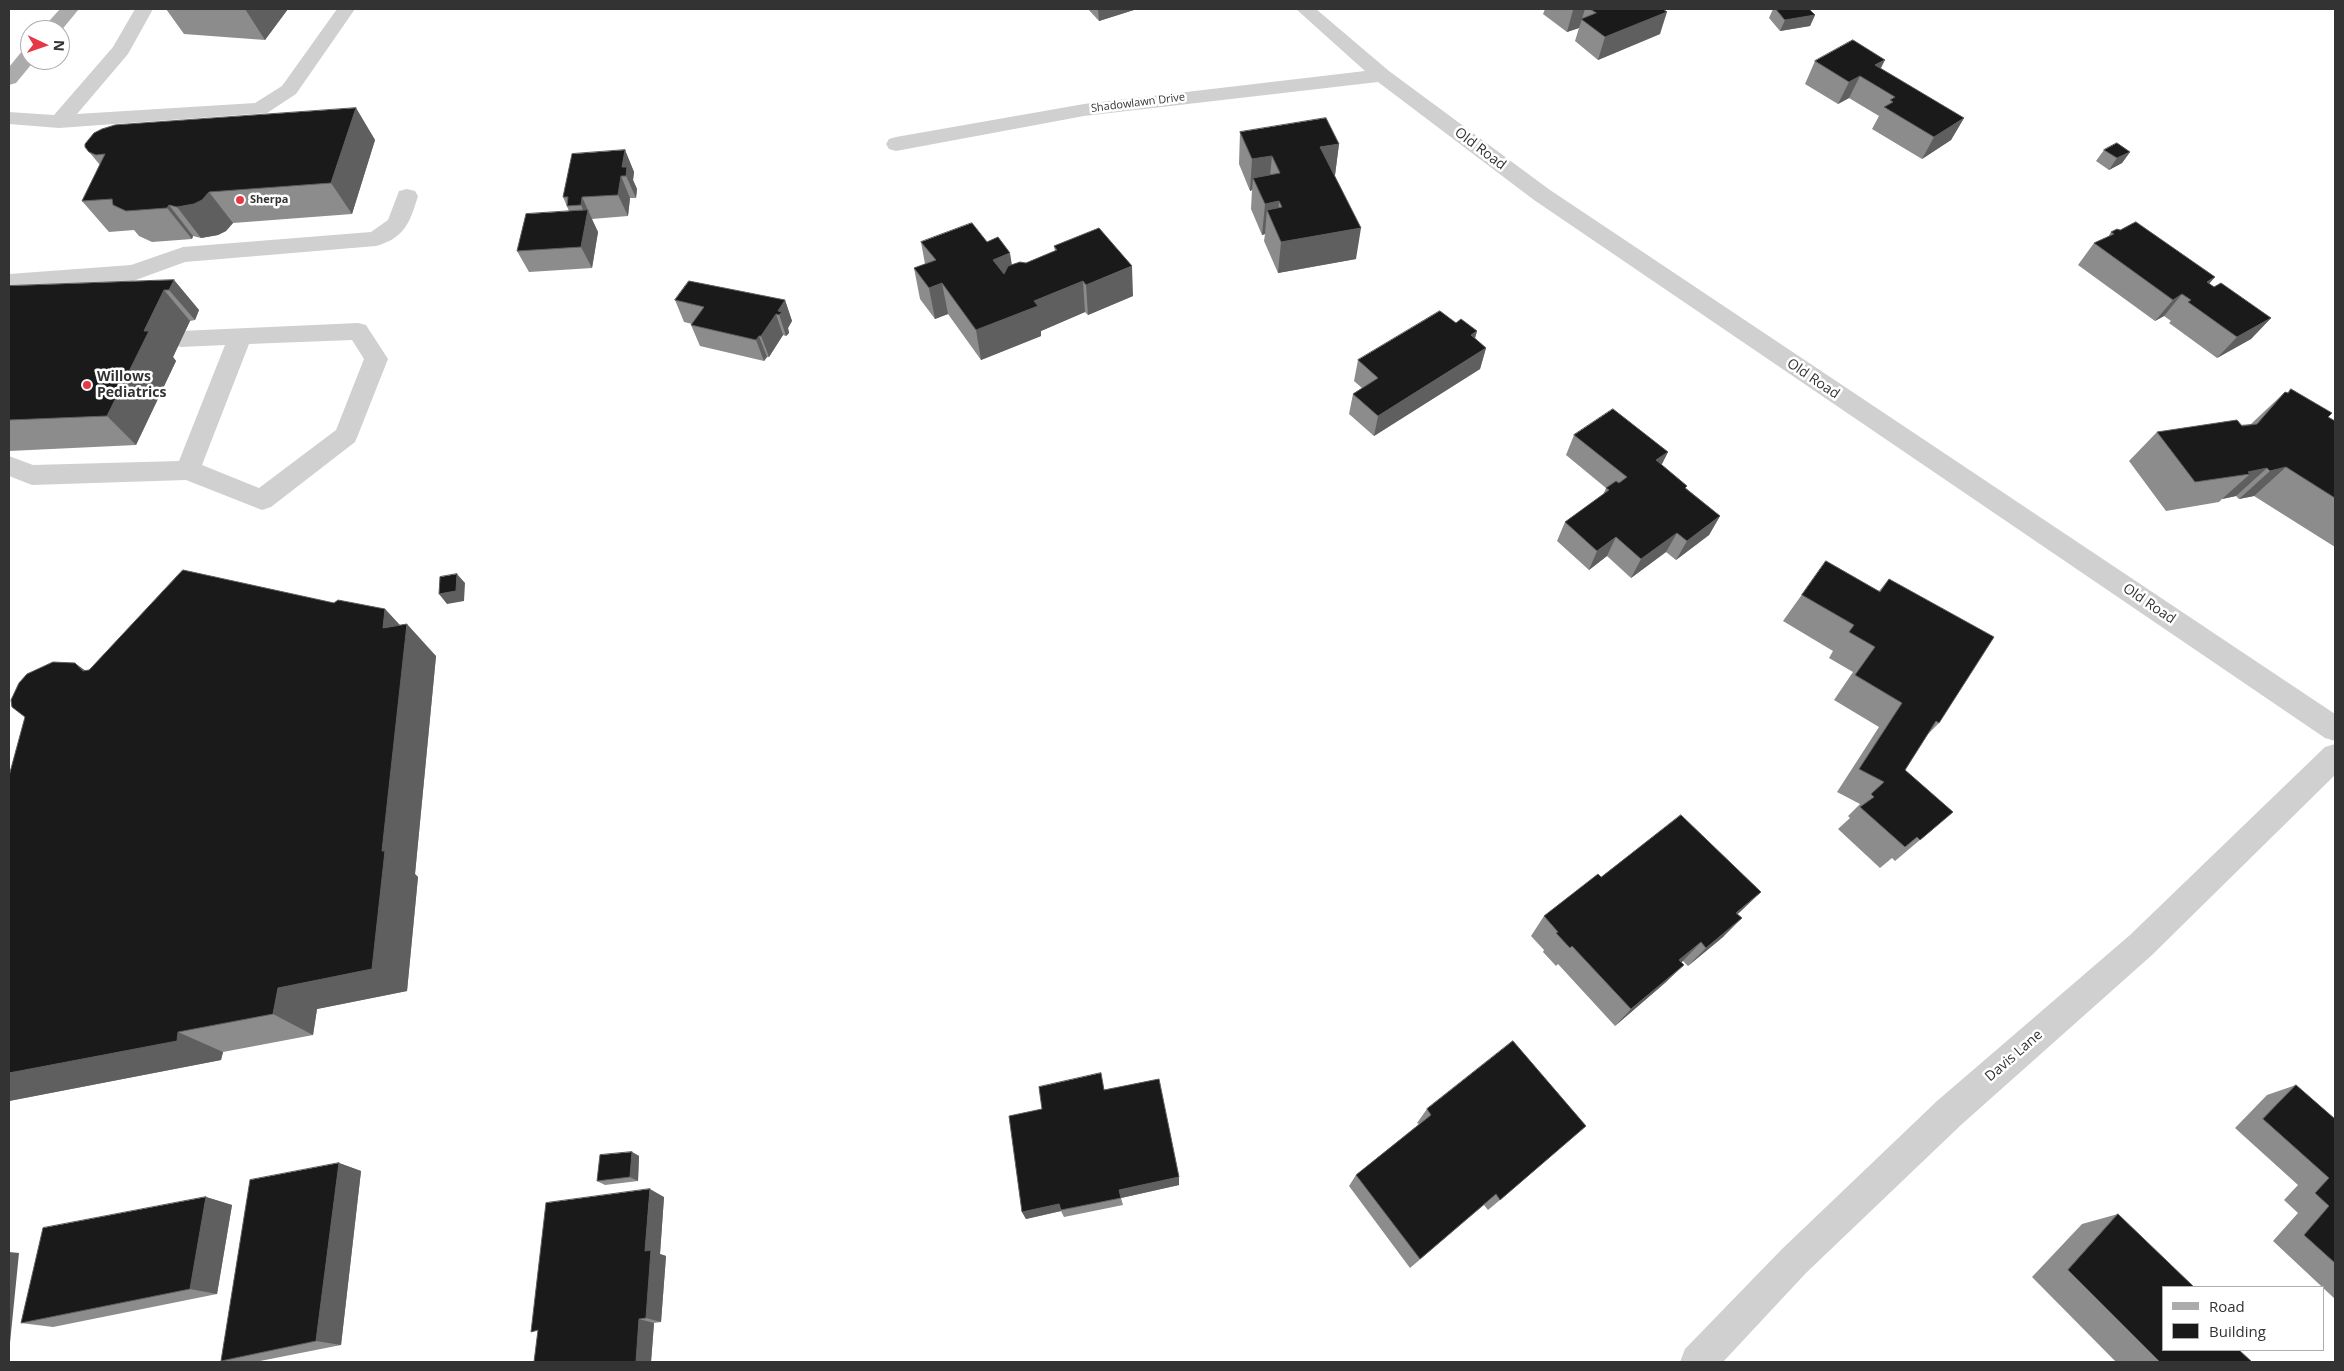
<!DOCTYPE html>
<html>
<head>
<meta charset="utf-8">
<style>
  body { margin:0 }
  #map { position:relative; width:2344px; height:1371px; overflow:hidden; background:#fff; font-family:"Open Sans",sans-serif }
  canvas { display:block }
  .frame { position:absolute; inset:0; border:10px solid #333; pointer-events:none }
  .legend { position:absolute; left:2162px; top:1286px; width:162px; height:65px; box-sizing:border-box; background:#fff; border:1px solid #adadad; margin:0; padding:6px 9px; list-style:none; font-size:15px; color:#333 }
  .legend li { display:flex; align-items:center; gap:10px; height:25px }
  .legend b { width:25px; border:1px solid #adadad }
  .north { position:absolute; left:20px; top:20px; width:50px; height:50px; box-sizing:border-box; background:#fff; border:1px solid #adadad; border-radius:50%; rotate:93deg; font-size:14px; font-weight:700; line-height:20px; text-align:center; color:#333 }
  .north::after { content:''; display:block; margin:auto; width:18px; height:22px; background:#e63946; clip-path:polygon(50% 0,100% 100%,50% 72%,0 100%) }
</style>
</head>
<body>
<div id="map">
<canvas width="2344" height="1371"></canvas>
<div class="frame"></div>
<ul class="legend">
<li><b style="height:6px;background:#ababab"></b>Road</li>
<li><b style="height:14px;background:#1a1a1a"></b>Building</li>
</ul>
<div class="north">N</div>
</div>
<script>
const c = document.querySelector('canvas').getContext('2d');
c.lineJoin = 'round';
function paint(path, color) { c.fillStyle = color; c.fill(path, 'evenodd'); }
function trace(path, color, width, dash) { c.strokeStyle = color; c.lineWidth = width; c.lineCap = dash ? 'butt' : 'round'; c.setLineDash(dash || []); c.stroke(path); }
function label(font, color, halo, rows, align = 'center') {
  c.font = font + ' "Open Sans",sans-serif'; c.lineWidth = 5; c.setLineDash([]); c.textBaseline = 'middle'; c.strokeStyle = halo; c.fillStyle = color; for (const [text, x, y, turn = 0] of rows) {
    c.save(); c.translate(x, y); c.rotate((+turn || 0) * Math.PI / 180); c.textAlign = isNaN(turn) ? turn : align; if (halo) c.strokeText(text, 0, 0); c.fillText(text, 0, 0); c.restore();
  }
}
paint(new Path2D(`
  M 135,9 L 153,9 L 128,54 L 77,114 L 255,103 L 282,86 L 337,9 L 355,9 L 296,94 L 267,113 L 59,128 L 9,124 L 9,112 L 54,115 L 113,47 Z
  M 1296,9 L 1316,9 L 1389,71 L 1550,190 L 2335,714 L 2335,741 L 2325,738 L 1534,200 L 1378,82 L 1084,116 L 896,151 L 889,149 L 886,144 L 889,139 L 896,137 L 1084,104 L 1365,71 Z
  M 407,189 L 415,191 L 418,196 C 410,222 405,238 376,246 L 185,262 L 133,281 L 9,290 L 9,274 L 131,265 L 183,247 L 371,232 L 388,220 L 399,191 Z
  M 358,323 L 366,325 L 388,359 L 358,435 L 355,442 L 271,507 L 262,510 L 186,480 L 32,485 L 9,476 L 9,456 L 33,465 L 179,461 L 225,345 L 181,347 L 173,345 L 169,339 L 173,333 L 181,331 ZM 352,340 L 364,359 L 336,430 L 259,488 L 202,465 L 249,344 Z
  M 2335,744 L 2335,775 L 2152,955 L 1961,1125 L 1806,1273 L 1723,1362 L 1680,1362 L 1685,1349 L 1782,1249 L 1937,1101 L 2130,935 L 2325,747 Z`), '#d0d0d0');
paint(new Path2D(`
  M 60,9 L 79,9 L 60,32 L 41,30 Z
  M 30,48 L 30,60 L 35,60 L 16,83 L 9,85 L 9,67 L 23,50 Z`), '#ababab');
paint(new Path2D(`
  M 166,9 L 288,9 L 265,40 L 184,34 Z
  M 1088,9 L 1137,9 L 1099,21 Z
  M 1545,9 L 1663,9 L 1660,34 L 1598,60 L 1575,41 L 1579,28 L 1567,32 L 1543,14 Z
  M 1773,9 L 1809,9 L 1815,15 L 1810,26 L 1780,31 L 1769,18 Z
  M 1815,61 L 1881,69 L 1964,118 L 1951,140 L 1922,159 L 1872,129 L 1879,116 L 1849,98 L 1838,104 L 1805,84 Z
  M 356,108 L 375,140 L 352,214 L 233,223 L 226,231 L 218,235 L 201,238 L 193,236 L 192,239 L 152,242 L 139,236 L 134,230 L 109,232 L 82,201 L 100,165 L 85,147 Z
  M 1240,132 L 1339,144 L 1335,175 L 1334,176 L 1356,259 L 1278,273 L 1264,241 L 1265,234 L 1262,235 L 1251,209 L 1252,190 L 1250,191 L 1239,164 Z
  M 625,150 L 634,172 L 633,180 L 637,189 L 636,198 L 630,198 L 628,216 L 592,219 L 592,220 L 598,232 L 592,268 L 529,272 L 517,251 L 569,211 L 563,197 Z
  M 2104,150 L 2130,152 L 2122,163 L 2109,170 L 2096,161 Z
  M 2120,230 L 2215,277 L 2209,284 L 2214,287 L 2271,318 L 2251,339 L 2217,358 L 2169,323 L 2171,321 L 2164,316 L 2155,321 L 2078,265 L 2094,243 L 2108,237 L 2111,232 Z
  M 921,242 L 987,242 L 1012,265 L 1026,263 L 1055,251 L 1054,246 L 1133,296 L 1088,315 L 1085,312 L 1041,331 L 1041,336 L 981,360 L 948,314 L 935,319 L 920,299 L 914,268 L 925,264 Z
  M 174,280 L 199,310 L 195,320 L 190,321 L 173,357 L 176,361 L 136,445 L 9,451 L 9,286 Z
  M 675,300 L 785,300 L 792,321 L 788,328 L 789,333 L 786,336 L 783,335 L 769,357 L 767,357 L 764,361 L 700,346 L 691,325 L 692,324 L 684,322 Z
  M 1456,323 L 1477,331 L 1475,338 L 1486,348 L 1480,369 L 1374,436 L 1349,414 L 1353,394 L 1362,388 L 1354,381 L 1358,360 Z
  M 2291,389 L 2328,417 L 2335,421 L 2335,547 L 2254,496 L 2239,499 L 2236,496 L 2222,499 L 2219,502 L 2166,511 L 2129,461 L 2157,432 L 2251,424 L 2285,392 L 2287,393 Z
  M 1574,435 L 1668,452 L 1661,465 L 1686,488 L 1720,516 L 1709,535 L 1676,560 L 1666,552 L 1631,578 L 1607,556 L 1589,570 L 1557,541 L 1565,522 L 1603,495 L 1606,488 L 1566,455 Z
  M 1826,561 L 1879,591 L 1889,579 L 1939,723 L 1927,735 L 1905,770 L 1953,812 L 1895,861 L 1892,858 L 1880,868 L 1838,829 L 1850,818 L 1848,816 L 1860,804 L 1837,792 L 1879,727 L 1834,700 L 1853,672 L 1829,658 L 1833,651 L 1783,621 Z
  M 334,603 L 385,609 L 400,625 L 436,656 L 415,874 L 418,877 L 407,991 L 317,1009 L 313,1035 L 223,1052 L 221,1060 L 9,1101 L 86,671 Z
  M 1601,877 L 1738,914 L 1723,937 L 1688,966 L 1683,961 L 1681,962 L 1666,982 L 1615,1026 L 1558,964 L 1556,966 L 1543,952 L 1544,950 L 1531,936 L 1544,916 Z
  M 1513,1041 L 1500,1200 L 1488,1210 L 1484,1205 L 1410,1268 L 1349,1186 L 1356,1175 L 1419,1124 L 1417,1123 L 1427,1109 Z
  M 2296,1085 L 2335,1119 L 2335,1299 L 2273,1241 L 2298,1213 L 2284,1200 L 2298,1185 L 2235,1128 L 2267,1095 Z
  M 1104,1090 L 1179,1177 L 1179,1185 L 1121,1198 L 1123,1205 L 1064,1217 L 1061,1211 L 1026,1219 L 1022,1212 L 1042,1109 Z
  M 632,1152 L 639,1156 L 638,1181 L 605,1185 L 597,1181 Z
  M 339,1163 L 361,1171 L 341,1345 L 255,1362 L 236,1362 L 221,1361 Z
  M 206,1197 L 232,1205 L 217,1294 L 53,1327 L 21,1323 Z
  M 664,1197 L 660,1254 L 666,1256 L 661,1322 L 654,1323 L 651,1362 L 534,1362 Z
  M 2118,1214 L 2163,1287 L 2252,1362 L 2116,1362 L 2032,1277 L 2082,1224 Z`), '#8c8c8c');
paint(new Path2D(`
  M 245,9 L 288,9 L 265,40 Z
  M 1098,9 L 1137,9 L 1099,21 Z
  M 1577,9 L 1585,9 L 1579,28 L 1567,32 L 1573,10 Z
  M 1667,12 L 1660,34 L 1598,60 L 1605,37 Z
  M 1815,15 L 1810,26 L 1780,31 L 1785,20 Z
  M 1885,60 L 1874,82 L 1875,65 Z
  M 1860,76 L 1849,98 L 1838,104 L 1849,82 Z
  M 356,108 L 375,140 L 352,214 L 331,183 Z
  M 1964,118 L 1951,140 L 1922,159 L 1934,137 Z
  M 1339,144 L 1335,175 L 1317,179 L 1320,147 Z
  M 625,150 L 634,172 L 633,180 L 637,189 L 636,198 L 622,167 Z
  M 2130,152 L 2122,163 L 2109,170 L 2117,158 Z
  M 1272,156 L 1269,187 L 1253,178 L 1252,190 L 1250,191 L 1252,159 Z
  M 621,176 L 630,198 L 628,216 L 618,195 Z
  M 209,192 L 233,223 L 226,231 L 218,235 L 201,238 L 177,207 Z
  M 582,197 L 598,232 L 592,268 L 581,247 L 586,217 L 581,205 Z
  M 1279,201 L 1277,232 L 1267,210 L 1265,234 L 1262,235 L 1265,204 Z
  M 169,205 L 193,236 L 192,239 L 167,208 Z
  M 1361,228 L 1356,259 L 1278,273 L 1281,242 Z
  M 1010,253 L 1015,284 L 998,291 L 993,260 Z
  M 1132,266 L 1133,296 L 1088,315 L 1086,285 Z
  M 2215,277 L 2196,298 L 2207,282 Z
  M 174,280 L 199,310 L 195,320 L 169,290 Z
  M 1083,281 L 1085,312 L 1041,331 L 1041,336 L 981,360 L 976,330 L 1034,301 Z
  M 942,283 L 948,314 L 935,319 L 929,288 Z
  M 164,290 L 190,321 L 173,357 L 176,361 L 136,445 L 107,416 L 144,331 Z
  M 2182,294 L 2164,316 L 2155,321 L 2173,300 Z
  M 785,300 L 792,321 L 788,328 L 789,333 L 786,336 L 778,311 Z
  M 776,314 L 783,335 L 769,357 L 761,336 Z
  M 2271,318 L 2251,339 L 2217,358 L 2237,337 Z
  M 1477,331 L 1471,352 L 1471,335 Z
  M 759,336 L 767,357 L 764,361 L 756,340 Z
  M 1486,348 L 1480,369 L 1374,436 L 1378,416 Z
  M 1668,452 L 1658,472 L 1656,460 Z
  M 2286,467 L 2254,496 L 2239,499 L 2270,471 Z
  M 2267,468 L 2236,496 L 2222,499 L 2250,474 L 2248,472 Z
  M 1720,516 L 1709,535 L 1676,560 L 1687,541 Z
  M 1677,533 L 1666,552 L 1631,578 L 1641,559 Z
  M 1616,537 L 1607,556 L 1589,570 L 1597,551 Z
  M 457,574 L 465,583 L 464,601 L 447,604 L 439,594 Z
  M 385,609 L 406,632 L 407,624 L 436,656 L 415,874 L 418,877 L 407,991 L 317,1009 L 313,1035 L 273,1014 L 278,988 L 382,851 L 383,628 Z
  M 75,663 L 117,694 L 83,671 Z
  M 1761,892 L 1740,912 L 1717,932 L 1736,913 Z
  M 1742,918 L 1723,937 L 1688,966 L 1706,948 Z
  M 1701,942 L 1683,961 L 1662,978 L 1679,960 Z
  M 1684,965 L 1666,982 L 1615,1026 L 1631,1009 Z
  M 178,1032 L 223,1052 L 221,1060 L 9,1101 L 9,1073 Z
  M 632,1152 L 639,1156 L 638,1181 L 630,1177 Z
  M 339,1163 L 361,1171 L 341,1345 L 316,1341 Z
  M 1179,1177 L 1179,1185 L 1121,1198 L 1119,1190 Z
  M 650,1189 L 664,1197 L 660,1254 L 666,1256 L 661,1322 L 646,1318 L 645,1251 Z
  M 206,1197 L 232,1205 L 217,1294 L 190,1289 Z
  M 1059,1204 L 1061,1211 L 1026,1219 L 1022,1212 Z
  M 9,1252 L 19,1253 L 10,1343 L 9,1343 Z
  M 639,1319 L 654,1323 L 651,1362 L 636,1362 Z`), '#5f5f5f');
const building = new Path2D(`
  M 1590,9 L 1663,9 L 1667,12 L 1605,37 L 1581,19 L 1596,13 Z
  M 1776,9 L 1809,9 L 1815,15 L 1785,20 Z
  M 1853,40 L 1885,60 L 1875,65 L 1964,118 L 1934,137 L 1884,107 L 1893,102 L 1890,100 L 1895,97 L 1860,76 L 1849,82 L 1815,61 Z
  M 356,108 L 331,183 L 209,192 L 202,200 L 194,204 L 177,207 L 169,205 L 167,208 L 126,211 L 113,205 L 112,199 L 82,201 L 105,154 L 96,155 L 89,152 L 85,147 L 85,144 L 94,133 L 102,129 L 115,125 Z
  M 1326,118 L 1339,144 L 1320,147 L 1361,228 L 1281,242 L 1267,210 L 1282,207 L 1279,201 L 1265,204 L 1253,178 L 1280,173 L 1272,156 L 1252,159 L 1240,132 Z
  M 2117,143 L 2130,152 L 2117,158 L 2104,150 Z
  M 625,150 L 622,167 L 627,167 L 626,176 L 621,176 L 618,195 L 582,197 L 581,205 L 567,206 L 568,197 L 563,197 L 572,154 Z
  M 588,210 L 581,247 L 517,251 L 526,214 Z
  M 2136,222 L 2215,277 L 2207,282 L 2214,287 L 2221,283 L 2271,318 L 2237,337 L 2188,302 L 2191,300 L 2182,294 L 2173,300 L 2094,243 L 2114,234 L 2111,232 L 2117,229 L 2120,230 Z
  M 972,223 L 987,242 L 998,237 L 1010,253 L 993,260 L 1004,274 L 1008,266 L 1020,262 L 1026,263 L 1057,250 L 1054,246 L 1099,228 L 1132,266 L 1086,285 L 1083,281 L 1034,301 L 1038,306 L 976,330 L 942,283 L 929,288 L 914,268 L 936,260 L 921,242 Z
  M 174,280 L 169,290 L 164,290 L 144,331 L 149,331 L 107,416 L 9,420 L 9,286 Z
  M 689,281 L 785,300 L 778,311 L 782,312 L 779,315 L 776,314 L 761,336 L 759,336 L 756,340 L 691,325 L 704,307 L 675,300 Z
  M 1440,311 L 1456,323 L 1461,319 L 1477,331 L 1471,335 L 1486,348 L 1378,416 L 1353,394 L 1378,378 L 1358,360 Z
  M 2291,389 L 2332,413 L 2328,417 L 2335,421 L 2335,498 L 2286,467 L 2270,471 L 2267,468 L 2248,472 L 2250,474 L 2195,482 L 2157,432 L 2237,420 L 2242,426 L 2257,424 L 2285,392 L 2288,393 Z
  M 1613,409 L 1668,452 L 1656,460 L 1687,486 L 1685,488 L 1720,516 L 1687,541 L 1677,533 L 1641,559 L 1616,537 L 1597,551 L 1565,522 L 1609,490 L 1606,488 L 1616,481 L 1619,483 L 1627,477 L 1574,435 Z
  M 1826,561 L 1880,592 L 1889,579 L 1994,637 L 1939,723 L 1936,721 L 1905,770 L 1953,812 L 1920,840 L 1917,837 L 1905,847 L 1860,807 L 1874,797 L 1871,794 L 1884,782 L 1859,769 L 1902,703 L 1855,675 L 1875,647 L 1849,632 L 1854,625 L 1802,595 Z
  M 183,570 L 334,603 L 338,600 L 385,609 L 383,628 L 407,624 L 382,851 L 385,851 L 372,969 L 278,988 L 273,1014 L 178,1032 L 177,1041 L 9,1073 L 9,776 L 25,717 L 12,707 L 11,700 L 19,683 L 27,674 L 53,662 L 75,663 L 83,671 L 89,670 Z
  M 457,574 L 456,591 L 439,594 L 440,577 Z
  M 1681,815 L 1761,892 L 1736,913 L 1742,918 L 1706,948 L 1701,942 L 1679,960 L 1684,965 L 1631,1009 L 1572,946 L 1570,948 L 1556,933 L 1558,932 L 1544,916 L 1598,874 L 1601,877 Z
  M 1513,1041 L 1586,1126 L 1500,1200 L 1496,1194 L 1420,1259 L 1356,1175 L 1431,1115 L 1427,1109 Z
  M 1101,1073 L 1104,1090 L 1159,1079 L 1179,1177 L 1119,1190 L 1121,1198 L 1061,1210 L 1059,1204 L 1022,1212 L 1009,1116 L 1042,1109 L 1039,1087 Z
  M 2296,1085 L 2335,1119 L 2335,1263 L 2304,1235 L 2329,1206 L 2315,1193 L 2329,1178 L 2263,1119 Z
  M 632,1152 L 630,1177 L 597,1181 L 600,1155 Z
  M 339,1163 L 316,1341 L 221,1361 L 250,1180 Z
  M 650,1189 L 645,1251 L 651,1250 L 646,1318 L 639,1319 L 636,1362 L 534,1362 L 538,1330 L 531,1332 L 546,1203 Z
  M 206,1197 L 190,1289 L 21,1323 L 43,1228 Z
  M 2118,1214 L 2194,1287 L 2163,1287 L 2163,1350 L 2239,1350 L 2252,1362 L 2158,1362 L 2159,1361 L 2068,1270 Z`);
paint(building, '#1a1a1a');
trace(building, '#5f5f5f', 1);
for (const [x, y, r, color] of [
  [240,200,5,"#e63946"],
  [87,385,5,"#e63946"]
]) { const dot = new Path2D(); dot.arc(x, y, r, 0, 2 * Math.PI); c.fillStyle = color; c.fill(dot); trace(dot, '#fff', 2); }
label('11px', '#333', '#fff', [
  ["Shadowlawn Drive",1138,103,-7]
]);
label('bold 11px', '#333', '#fff', [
  ["Sherpa",250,200]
], 'left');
label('14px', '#333', '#fff', [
  ["Old Road",1480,149,37],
  ["Old Road",1813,379,34],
  ["Old Road",2149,604,34],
  ["Davis Lane",2014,1056,-41]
]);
label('bold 14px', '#333', '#fff', [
  ["Willows",97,377],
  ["Pediatrics",97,393]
], 'left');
</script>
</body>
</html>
